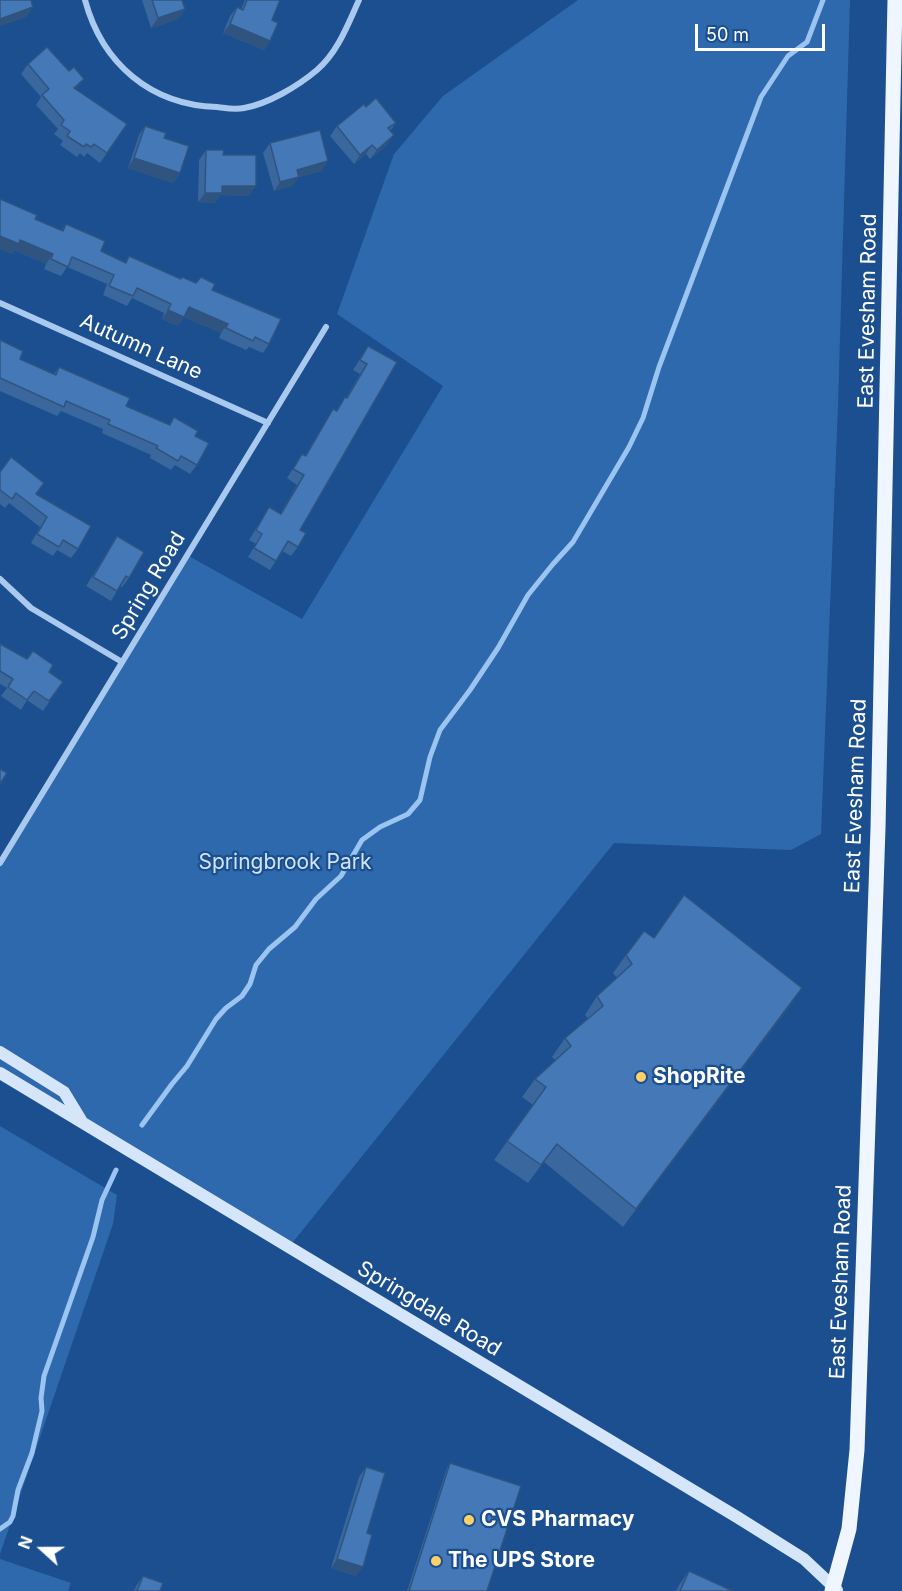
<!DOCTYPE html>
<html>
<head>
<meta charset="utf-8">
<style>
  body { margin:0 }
  #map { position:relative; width:902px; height:1591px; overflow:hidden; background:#1b4f8f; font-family:Inter,sans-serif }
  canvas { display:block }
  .north { position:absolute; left:12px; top:1519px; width:60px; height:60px; -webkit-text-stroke:4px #1b4f8f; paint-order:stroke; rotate:291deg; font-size:16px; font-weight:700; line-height:24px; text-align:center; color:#fff }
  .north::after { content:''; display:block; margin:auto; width:21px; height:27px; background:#fff; clip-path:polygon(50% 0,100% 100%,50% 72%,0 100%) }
  .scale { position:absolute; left:695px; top:24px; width:130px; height:27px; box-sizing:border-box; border:3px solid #fff; border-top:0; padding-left:8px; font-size:18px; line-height:21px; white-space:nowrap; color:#fff; -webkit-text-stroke:4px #1b4f8f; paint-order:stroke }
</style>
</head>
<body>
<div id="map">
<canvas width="902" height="1591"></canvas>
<div class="north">N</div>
<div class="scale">50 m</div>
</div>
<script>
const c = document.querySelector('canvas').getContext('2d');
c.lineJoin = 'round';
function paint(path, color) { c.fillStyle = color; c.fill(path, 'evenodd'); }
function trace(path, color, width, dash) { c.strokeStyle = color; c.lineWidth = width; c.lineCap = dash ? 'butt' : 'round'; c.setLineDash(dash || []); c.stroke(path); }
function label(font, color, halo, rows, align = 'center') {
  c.font = font + ' Inter,sans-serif'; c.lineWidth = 4.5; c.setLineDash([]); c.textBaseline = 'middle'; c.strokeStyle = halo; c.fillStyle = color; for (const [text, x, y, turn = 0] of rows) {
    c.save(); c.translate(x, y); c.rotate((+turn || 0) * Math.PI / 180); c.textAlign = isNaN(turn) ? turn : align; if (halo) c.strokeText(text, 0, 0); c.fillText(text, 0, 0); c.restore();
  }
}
paint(new Path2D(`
  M 578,0 L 850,0 L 838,405 L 821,834 L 791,850 L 614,843 L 289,1247 L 0,1073 L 0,863 L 187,555 L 302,619 L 443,386 L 337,314 L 394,154 L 443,96 Z
  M 0,1126 L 117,1195 L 113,1224 L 0,1554 Z
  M 0,1559 L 71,1583 L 68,1591 L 0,1591 Z`), '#2e69ad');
trace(new Path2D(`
  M 142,1125 L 172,1084 L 187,1066 L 216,1019 L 226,1008 L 242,996 L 250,984 L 256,965 L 269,949 L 295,927 L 316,899 L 341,876 L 362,840 L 380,827 L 408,814 L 420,800 L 430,757 L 440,730 L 470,690 L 498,648 L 528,595 L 553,564 L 573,542 L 629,447 L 643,418 L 659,367 L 761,97 L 788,56 L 807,42 L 823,0
  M 0,1529 L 10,1522 L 13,1516 L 18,1490 L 32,1453 L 42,1411 L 41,1398 L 44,1376 L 93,1237 L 102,1200 L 116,1170`), '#9cc4f0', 5);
trace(new Path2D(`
  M 85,0 C 102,63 150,105 217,107 C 225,108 236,110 244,108 C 268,104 298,86 317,70 C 338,52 348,24 359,0
  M 0,303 L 268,423
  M 0,579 L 31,608 L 122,662
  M 0,863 L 326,327`), '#a9c9ee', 6);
trace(new Path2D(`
  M 0,1052 L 64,1092 L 81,1120
  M 0,1073 L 737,1517 L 804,1559 L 837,1590`), '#d6e6fa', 12);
trace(new Path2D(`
  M 832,1591 L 849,1529 L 857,1450 L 878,828 L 895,0`), '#f0f6ff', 15);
paint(new Path2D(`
  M 142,0 L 182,0 L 185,9 L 178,19 L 151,28 Z
  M 245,0 L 280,0 L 272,20 L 270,41 L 264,50 L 223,33 L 230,16 L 237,7 L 241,9 Z
  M 28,64 L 76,89 L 127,124 L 100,163 L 87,153 L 84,157 L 80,153 L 77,157 L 60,145 L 63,141 L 54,134 L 58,129 L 36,105 L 41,97 L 21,74 Z
  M 366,107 L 396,123 L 390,131 L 387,145 L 370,159 L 366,154 L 354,164 L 330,136 L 337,126 Z
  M 145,126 L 164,138 L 180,173 L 173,183 L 128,168 L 139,135 Z
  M 270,143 L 322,171 L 299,177 L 292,186 L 274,191 L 263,153 Z
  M 206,150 L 223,155 L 249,196 L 220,195 L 215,203 L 198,202 L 199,160 Z
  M 0,199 L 35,219 L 62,231 L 66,224 L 101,251 L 125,263 L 129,256 L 180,279 L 182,277 L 212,290 L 269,344 L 263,353 L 249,347 L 246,350 L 219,338 L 221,333 L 184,317 L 178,326 L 162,319 L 164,313 L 132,298 L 127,306 L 103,295 L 107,284 L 67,267 L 61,276 L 44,269 L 46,264 L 14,250 L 12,254 L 0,249 Z
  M 0,340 L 20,359 L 54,374 L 59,367 L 126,406 L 169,425 L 174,417 L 195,436 L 197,465 L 190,474 L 175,465 L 171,470 L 150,458 L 151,455 L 102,433 L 103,429 L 61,411 L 57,416 L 0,391 Z
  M 368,346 L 397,362 L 300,530 L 298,547 L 291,556 L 282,551 L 270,570 L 248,557 L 256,544 L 249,540 L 269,507 L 280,514 L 297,485 L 287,478 L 302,454 L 305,456 L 327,419 L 333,409 L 336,411 L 345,397 L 346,398 L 360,374 L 353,370 Z
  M 0,472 L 36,494 L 78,549 L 71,558 L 57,550 L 53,556 L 31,543 L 40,527 L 9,503 L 5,508 L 0,504 Z
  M 117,536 L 129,578 L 122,587 L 120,586 L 111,601 L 86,586 Z
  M 0,644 L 49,672 L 63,682 L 43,711 L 27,700 L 21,710 L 1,696 L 7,688 L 0,684 Z
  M 654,938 L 790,1006 L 623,1227 L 544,1162 L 528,1183 L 494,1160 L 533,1105 L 522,1097 L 535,1079 L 555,1060 L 552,1057 L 565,1038 L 588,1019 L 585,1015 L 597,996 L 617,978 L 613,973 L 626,955 Z
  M 450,1463 L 487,1591 L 407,1591 L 447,1468 Z
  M 366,1467 L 367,1533 L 356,1576 L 331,1568 L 359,1477 Z
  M 689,1571 L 733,1591 L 676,1591 L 679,1585 Z
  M 143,1576 L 160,1591 L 134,1591 L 136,1586 Z`), '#3a679d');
paint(new Path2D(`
  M 33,7 L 27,17 L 0,26 L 0,19 Z
  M 185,9 L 178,19 L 151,28 L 158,18 Z
  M 230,24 L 270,41 L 264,50 L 223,33 Z
  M 84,79 L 77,88 L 68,97 L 74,88 Z
  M 394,135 L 387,145 L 370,159 L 377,150 Z
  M 372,145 L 366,154 L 354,164 L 360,155 Z
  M 134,158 L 180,173 L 173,183 L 128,168 Z
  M 328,161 L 322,171 L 299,177 L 292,186 L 274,191 L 280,182 L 297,170 Z
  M 222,186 L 256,186 L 249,196 L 220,195 L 215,203 L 198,202 L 205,193 Z
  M 0,236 L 20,240 L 53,254 L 46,264 L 14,250 L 12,254 L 0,249 Z
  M 189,307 L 228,324 L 221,333 L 184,317 L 178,326 L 162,319 L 168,310 Z
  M 802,988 L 790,1006 L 623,1227 L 636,1209 Z
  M 557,1144 L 544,1162 L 528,1183 L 541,1165 Z
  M 337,1559 L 363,1567 L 356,1576 L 331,1568 Z`), '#305480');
const building = new Path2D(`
  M 0,0 L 31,0 L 33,7 L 0,19 Z
  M 152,0 L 182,0 L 185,9 L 158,18 Z
  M 247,0 L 280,0 L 272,20 L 278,23 L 270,41 L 230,24 L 237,7 L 243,10 Z
  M 47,47 L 69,71 L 74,67 L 84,79 L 74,88 L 127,124 L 107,153 L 94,144 L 91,147 L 86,144 L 84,147 L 67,136 L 70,131 L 61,125 L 64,120 L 42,95 L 49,89 L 28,64 Z
  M 376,98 L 396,123 L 388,128 L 394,135 L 377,150 L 372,145 L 360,155 L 337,126 L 364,104 L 366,107 Z
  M 145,126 L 166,133 L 164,138 L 189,146 L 180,173 L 134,158 Z
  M 320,130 L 328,161 L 297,170 L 299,177 L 280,182 L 270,143 Z
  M 206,150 L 224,150 L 223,155 L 256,155 L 256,186 L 222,186 L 222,193 L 205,193 Z
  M 0,199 L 37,215 L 35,219 L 63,231 L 66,224 L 105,241 L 101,251 L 126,263 L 129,256 L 181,279 L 182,277 L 196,283 L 201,277 L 215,284 L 212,290 L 281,319 L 269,344 L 255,337 L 253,341 L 226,328 L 228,324 L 189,307 L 184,317 L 168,310 L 171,304 L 137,288 L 133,296 L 109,286 L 114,275 L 72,257 L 68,267 L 51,259 L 53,254 L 20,240 L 19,244 L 0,236 Z
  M 0,340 L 23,351 L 20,359 L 56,375 L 59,367 L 130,398 L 126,406 L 170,425 L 174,417 L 198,431 L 195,436 L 209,443 L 197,465 L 181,456 L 178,461 L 156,448 L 158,446 L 108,424 L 110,420 L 105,418 L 66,401 L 64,407 L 0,378 Z
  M 368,346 L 397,362 L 300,530 L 306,533 L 298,547 L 288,541 L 276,561 L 254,548 L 262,534 L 256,530 L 269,507 L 281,514 L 304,475 L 293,469 L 302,454 L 306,456 L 333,409 L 337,411 L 345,397 L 347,398 L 367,364 L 360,360 Z
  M 11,457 L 44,483 L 36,494 L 91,526 L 78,549 L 63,540 L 59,547 L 37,534 L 47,517 L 16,493 L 12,499 L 0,490 L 0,472 Z
  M 117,536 L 144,552 L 129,578 L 126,576 L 117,591 L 93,577 Z
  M 0,644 L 27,659 L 33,651 L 53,665 L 49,672 L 63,682 L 49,701 L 34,691 L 27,700 L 8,687 L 13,679 L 0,671 Z
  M 0,769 L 7,773 L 0,784 Z
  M 684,895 L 802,988 L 636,1209 L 557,1144 L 541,1165 L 507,1141 L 546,1087 L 535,1079 L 571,1046 L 565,1038 L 603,1006 L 597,996 L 632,964 L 626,955 L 644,931 L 654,938 Z
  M 450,1463 L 521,1486 L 487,1591 L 409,1591 Z
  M 366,1467 L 385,1473 L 367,1533 L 372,1535 L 363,1567 L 337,1559 Z
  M 689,1571 L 733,1591 L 680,1591 Z
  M 143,1576 L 163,1583 L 160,1591 L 137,1591 Z`);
paint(building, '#4478b7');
trace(building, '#305480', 1.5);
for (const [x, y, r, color] of [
  [641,1077,6,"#ffd166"],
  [469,1520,6,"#ffd166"],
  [436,1561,6,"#ffd166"]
]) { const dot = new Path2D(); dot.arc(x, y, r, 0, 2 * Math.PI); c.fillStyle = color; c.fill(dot); trace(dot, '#1b4f8f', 2); }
label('21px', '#fff', '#1b4f8f', [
  ["East Evesham Road",868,311,-89],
  ["Autumn Lane",141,347,24],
  ["Spring Road",149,586,-59],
  ["East Evesham Road",856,796,-88],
  ["East Evesham Road",841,1282,-88],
  ["Springdale Road",429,1309,31]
]);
label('21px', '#cfe3fa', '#1b4f8f', [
  ["Springbrook Park",285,863]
]);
label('bold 21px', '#fff', '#1b4f8f', [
  ["ShopRite",653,1077],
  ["CVS Pharmacy",481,1520],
  ["The UPS Store",448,1561]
], 'left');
</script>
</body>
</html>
